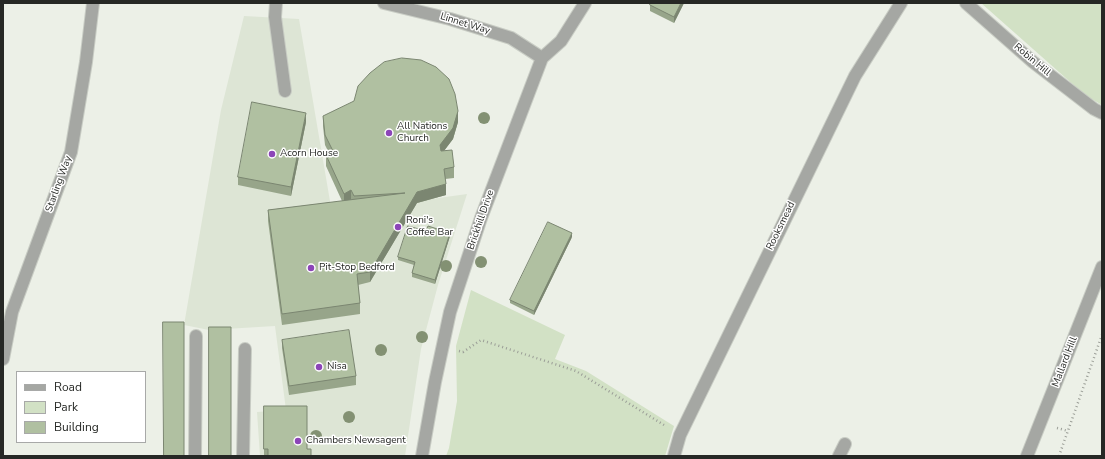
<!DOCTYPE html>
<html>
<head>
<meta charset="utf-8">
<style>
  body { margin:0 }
  #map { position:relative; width:1105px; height:459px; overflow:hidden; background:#ecf0e7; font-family:"Nunito Sans",sans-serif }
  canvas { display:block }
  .frame { position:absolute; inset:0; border:4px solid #262825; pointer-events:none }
  .legend { position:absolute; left:16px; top:371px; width:130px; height:72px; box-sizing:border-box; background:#fff; border:1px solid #a8a9a8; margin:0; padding:5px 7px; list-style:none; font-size:12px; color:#262825 }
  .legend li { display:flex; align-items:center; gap:8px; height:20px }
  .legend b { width:20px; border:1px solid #a8a9a8 }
</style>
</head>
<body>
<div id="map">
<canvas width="1105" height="459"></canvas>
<div class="frame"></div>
<ul class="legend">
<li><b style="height:5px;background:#a5a7a3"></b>Road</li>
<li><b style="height:11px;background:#d2e1c5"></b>Park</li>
<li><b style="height:11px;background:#b0c0a1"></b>Building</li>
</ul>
</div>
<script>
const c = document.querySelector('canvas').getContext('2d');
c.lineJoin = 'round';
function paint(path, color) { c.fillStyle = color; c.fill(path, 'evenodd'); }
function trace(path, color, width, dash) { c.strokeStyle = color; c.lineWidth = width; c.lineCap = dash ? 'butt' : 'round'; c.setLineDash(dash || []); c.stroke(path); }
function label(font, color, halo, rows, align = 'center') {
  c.font = font + ' "Nunito Sans",sans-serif'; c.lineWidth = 3; c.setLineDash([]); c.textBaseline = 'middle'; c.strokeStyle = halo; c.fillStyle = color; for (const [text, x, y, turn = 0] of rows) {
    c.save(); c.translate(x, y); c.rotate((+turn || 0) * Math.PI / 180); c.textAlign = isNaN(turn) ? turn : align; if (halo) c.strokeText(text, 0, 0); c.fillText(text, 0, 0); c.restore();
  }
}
paint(new Path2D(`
  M 244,16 L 299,19 L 332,213 L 467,194 L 438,285 L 421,349 L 405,456 L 260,456 L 257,412 L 286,410 L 275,326 L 209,330 L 184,325 L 221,110 Z`), '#dde5d5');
paint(new Path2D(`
  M 981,3 L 1102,3 L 1102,105 L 1085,95 Z
  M 471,290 L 565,335 L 555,359 L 586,371 L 674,426 L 665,456 L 446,456 L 449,448 L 457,401 L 456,346 Z`), '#d2e1c5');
const minor = new Path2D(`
  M 276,3 L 275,17 L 285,91
  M 384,3 L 450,19 L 511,38 L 542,58
  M 966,3 L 1033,62 L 1094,109 L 1102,113
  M 3,359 L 12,312 L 71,152 L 86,62 L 93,3
  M 195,456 L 196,336
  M 243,456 L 245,349
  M 422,456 L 435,382 L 450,312 L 481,218 L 542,58 L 561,41 L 585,3
  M 674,456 L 680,435 L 855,76 L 901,3
  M 839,456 L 845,444
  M 1027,456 L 1102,267`);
trace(minor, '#c8ccc4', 14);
trace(new Path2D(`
  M 459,351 L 463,352 L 481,340 L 576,371 L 664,425
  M 1057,428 L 1068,431
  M 1059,456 L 1102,335`), '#9b9e97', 2.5, [1, 3]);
trace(minor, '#a5a7a3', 12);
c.fillStyle = '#839173';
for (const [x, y] of [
  [484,118],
  [481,262],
  [446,266],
  [422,337],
  [381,350],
  [349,417],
  [316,436]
]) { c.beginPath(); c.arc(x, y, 6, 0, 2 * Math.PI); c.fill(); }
paint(new Path2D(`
  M 650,3 L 684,3 L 674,23 L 650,11 Z
  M 323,116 L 458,122 L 453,139 L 444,151 L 454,167 L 454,178 L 445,179 L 446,195 L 417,203 L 370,282 L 358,285 L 360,303 L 360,314 L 282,325 L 268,221 L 268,210 L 342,201 L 326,166 L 326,155 L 329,153 L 325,145 L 323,126 Z
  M 306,122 L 291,196 L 238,185 L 238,177 Z
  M 426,231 L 450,236 L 435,284 L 412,277 L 412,273 L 414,265 L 398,260 L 398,257 Z
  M 572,237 L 534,315 L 510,303 L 510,300 Z
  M 282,340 L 356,376 L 356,385 L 289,395 L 282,348 Z
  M 264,406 L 307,449 L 311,456 L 264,456 Z`), '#97a58a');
paint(new Path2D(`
  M 681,3 L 684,3 L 674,23 L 674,17 Z
  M 458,111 L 458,122 L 453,139 L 440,156 L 440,145 Z
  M 306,113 L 306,122 L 291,196 L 291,187 Z
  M 446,184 L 446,195 L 417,203 L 370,282 L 370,272 L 417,192 Z
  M 351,190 L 351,201 L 344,204 L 344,194 Z
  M 450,233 L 450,236 L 435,284 L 435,280 Z
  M 572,233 L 572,237 L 534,315 L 534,311 Z`), '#7b8671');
const building = new Path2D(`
  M 650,3 L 681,3 L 674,17 L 650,5 Z
  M 402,58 L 421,60 L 436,67 L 449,79 L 455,94 L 458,111 L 453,128 L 440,145 L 441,151 L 452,150 L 454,167 L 444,169 L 446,184 L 417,192 L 370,272 L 357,274 L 360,303 L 282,314 L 268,210 L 405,193 L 354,196 L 351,190 L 344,194 L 326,155 L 333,151 L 325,135 L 323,116 L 354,101 L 358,86 L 370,73 L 384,62 Z
  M 252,102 L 306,113 L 291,187 L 238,177 Z
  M 548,222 L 572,233 L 534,311 L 510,300 Z
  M 408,226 L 426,231 L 428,226 L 450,233 L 435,280 L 412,273 L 415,262 L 398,257 Z
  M 163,322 L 184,322 L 184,456 L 164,456 Z
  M 209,327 L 231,327 L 231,456 L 209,456 Z
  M 349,330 L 356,376 L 289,386 L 282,340 Z
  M 264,406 L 307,406 L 307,449 L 311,449 L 311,456 L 268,456 L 268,449 L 264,449 Z`);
paint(building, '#b0c0a1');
trace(building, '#7b8671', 1);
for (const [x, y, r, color] of [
  [389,133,4,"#8c45b8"],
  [272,154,4,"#8c45b8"],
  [398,227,4,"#8c45b8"],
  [311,268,4,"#8c45b8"],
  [319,367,4,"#8c45b8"],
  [298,441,4,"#8c45b8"]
]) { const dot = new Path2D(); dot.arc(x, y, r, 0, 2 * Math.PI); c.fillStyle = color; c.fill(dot); trace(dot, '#fff', 1.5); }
label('10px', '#262825', '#fff', [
  ["Linnet Way",465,24,17],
  ["Robin Hill",1032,60,40],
  ["Starling Way",59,184,-70],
  ["Brickhill Drive",481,220,-71],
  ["Rooksmead",781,226,-64],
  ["Mallard Hill",1065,362,-69]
]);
label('10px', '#262825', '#fff', [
  ["All Nations",397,127],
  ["Church",397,139],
  ["Acorn House",280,154],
  ["Roni's",406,221],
  ["Coffee Bar",406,233],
  ["Pit-Stop Bedford",319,268],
  ["Nisa",327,367],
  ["Chambers Newsagent",306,441]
], 'left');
</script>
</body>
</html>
